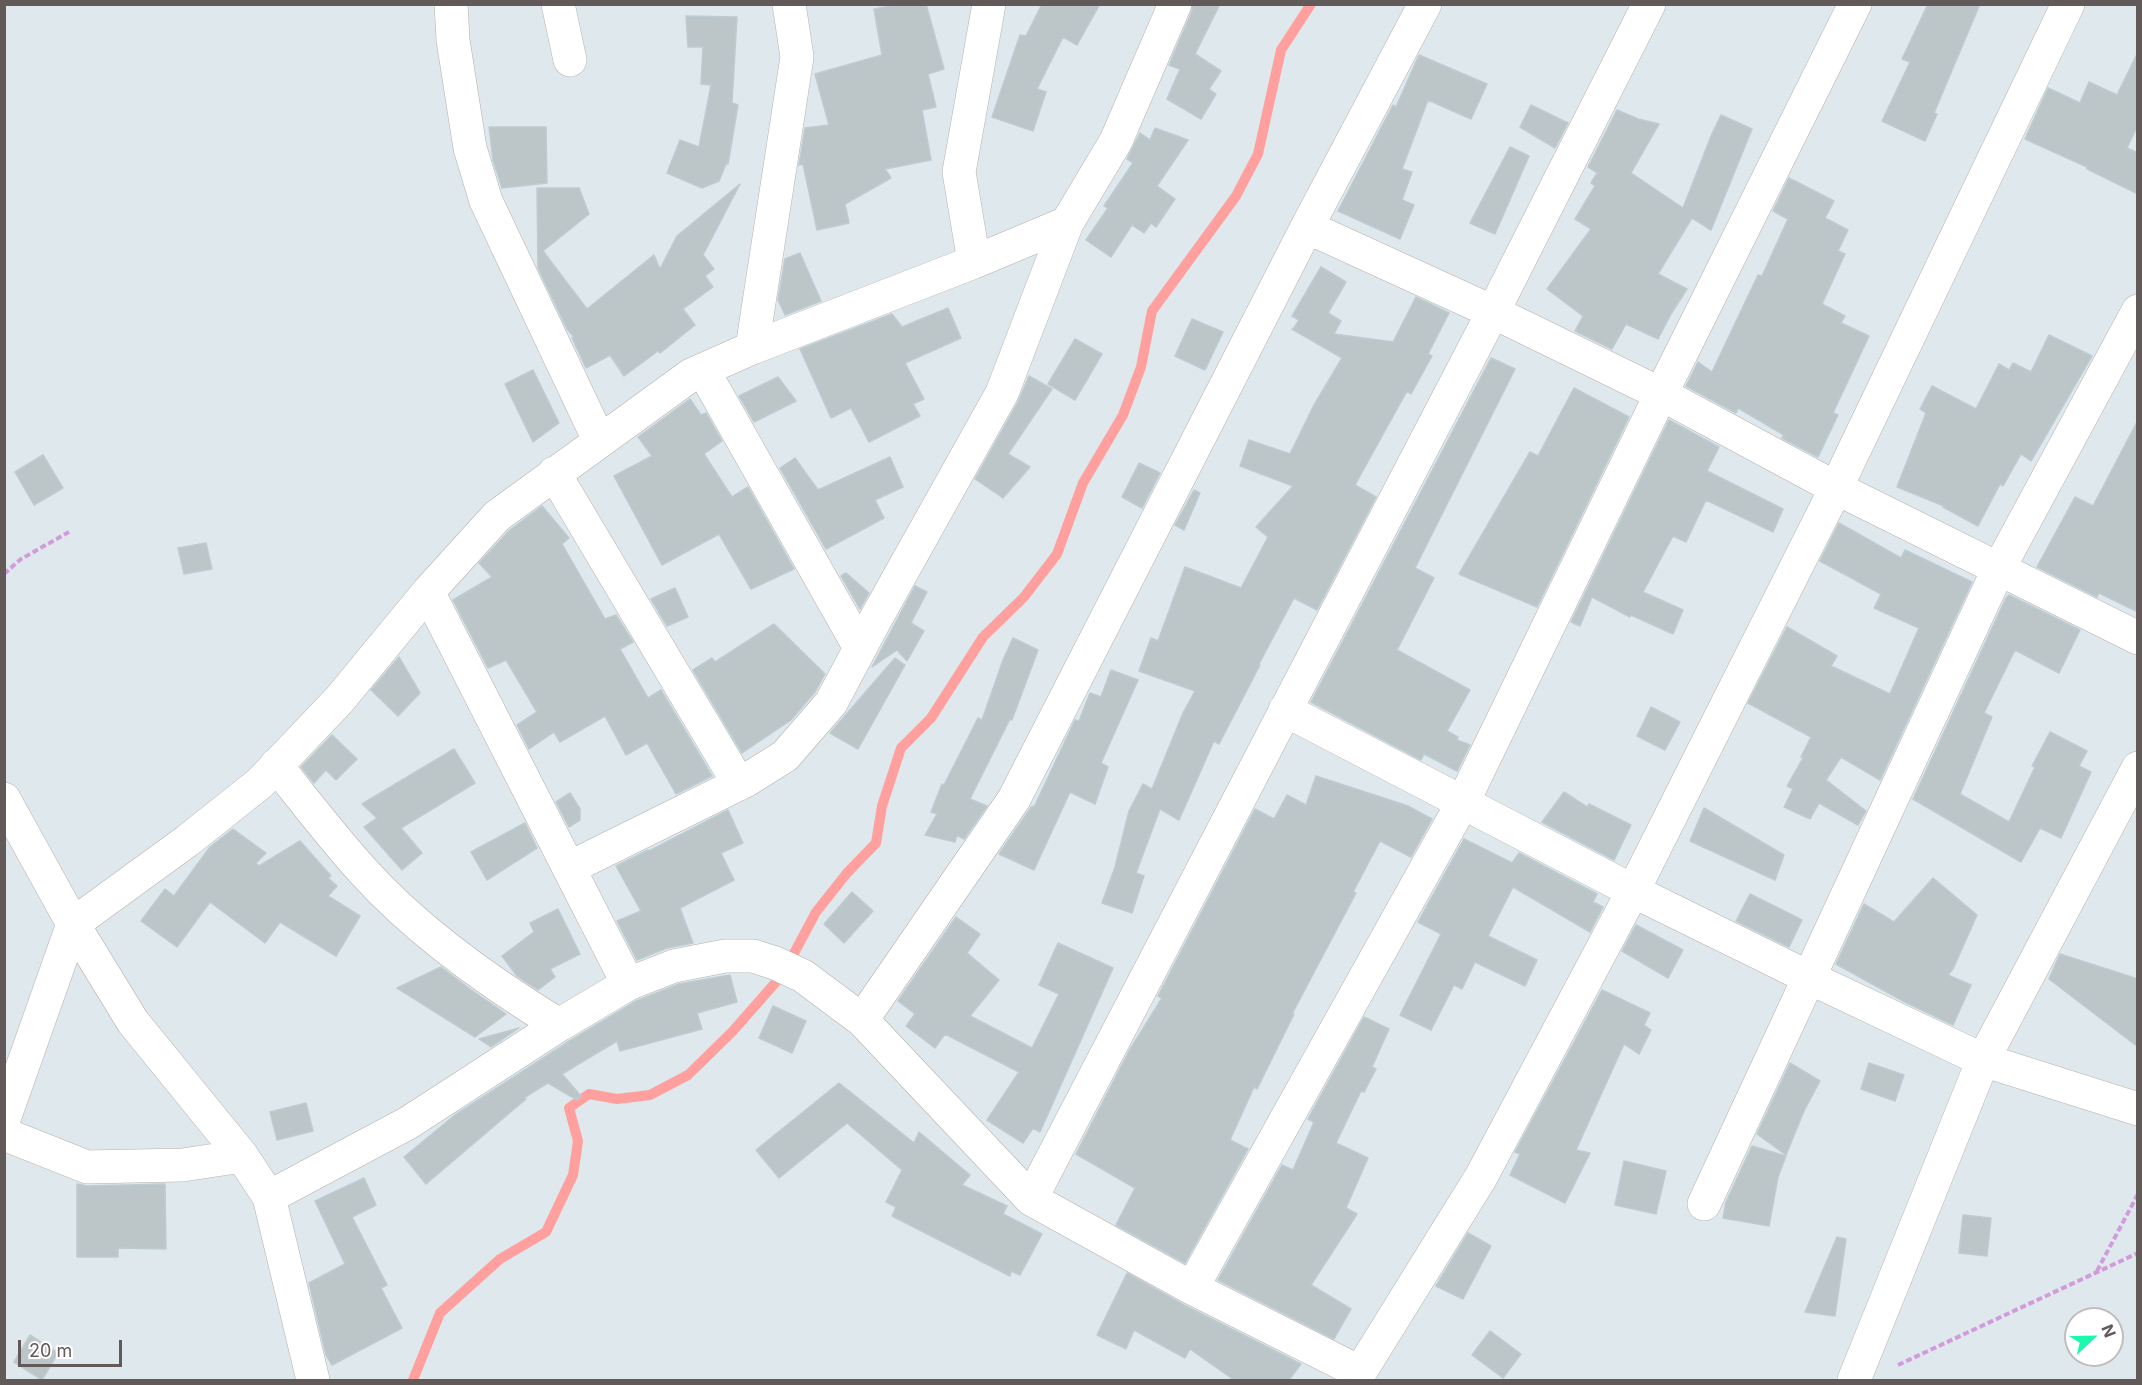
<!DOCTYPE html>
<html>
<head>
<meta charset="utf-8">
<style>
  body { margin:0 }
  #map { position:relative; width:2142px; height:1385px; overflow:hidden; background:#dfe8ed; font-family:Inter,sans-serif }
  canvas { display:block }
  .frame { position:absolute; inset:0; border:6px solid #625a58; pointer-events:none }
  .north { position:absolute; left:2064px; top:1307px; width:60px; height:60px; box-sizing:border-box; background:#fff; border:2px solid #c0bdbc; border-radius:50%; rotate:68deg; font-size:16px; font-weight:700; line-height:24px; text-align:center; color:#625a58 }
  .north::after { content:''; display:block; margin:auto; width:21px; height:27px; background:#1af9af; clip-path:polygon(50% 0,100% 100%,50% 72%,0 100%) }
  .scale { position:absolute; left:18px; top:1340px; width:104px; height:27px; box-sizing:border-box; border:3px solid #625a58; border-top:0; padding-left:8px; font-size:18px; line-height:21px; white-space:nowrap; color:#625a58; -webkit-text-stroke:4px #fff; paint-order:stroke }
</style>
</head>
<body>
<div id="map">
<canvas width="2142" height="1385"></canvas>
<div class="frame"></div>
<div class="north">N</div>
<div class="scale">20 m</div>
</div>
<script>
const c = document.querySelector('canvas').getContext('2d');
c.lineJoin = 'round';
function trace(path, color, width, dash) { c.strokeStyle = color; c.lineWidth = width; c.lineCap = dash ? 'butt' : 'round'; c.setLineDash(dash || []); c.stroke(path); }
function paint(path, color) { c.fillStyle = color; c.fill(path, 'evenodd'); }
trace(new Path2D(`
  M 413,1380 L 440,1313 L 500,1259 L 546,1232 L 573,1175 L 578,1141 L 569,1108 L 589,1094 L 617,1099 L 650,1095 L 688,1075 L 732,1032 L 783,974 L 816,912 L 847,873 L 876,843 L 882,806 L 901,748 L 931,718 L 983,637 L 1024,597 L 1057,554 L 1083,483 L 1123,415 L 1141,367 L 1152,311 L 1236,196 L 1258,154 L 1281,50 L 1311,4`), '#ffa09e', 10);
const building = new Path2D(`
  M 901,4 L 926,4 L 944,69 L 928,74 L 936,107 L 922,110 L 931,160 L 885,169 L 891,178 L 845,204 L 849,223 L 817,230 L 803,164 L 799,165 L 805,128 L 829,125 L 815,74 L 882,55 L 874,9 Z
  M 1042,4 L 1100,4 L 1077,45 L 1063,37 L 1037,89 L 1046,92 L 1033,131 L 992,117 L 1020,35 L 1026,36 Z
  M 1193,4 L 1220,4 L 1195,54 L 1221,71 L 1209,89 L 1216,94 L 1201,119 L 1167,99 L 1180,69 L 1169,65 L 1192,11 Z
  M 1928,4 L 1980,4 L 1934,113 L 1937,114 L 1925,141 L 1882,121 L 1910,62 L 1902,59 Z
  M 686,16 L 737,17 L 732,103 L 738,105 L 728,164 L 726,164 L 719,181 L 702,188 L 667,173 L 680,140 L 699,147 L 711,85 L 701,84 L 703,47 L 688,47 Z
  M 2138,52 L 2138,125 L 2127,148 L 2138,153 L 2138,194 L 2087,169 L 2087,167 L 2025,139 L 2048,88 L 2080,103 L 2089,82 L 2117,95 Z
  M 1419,55 L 1487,84 L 1471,119 L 1428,100 L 1402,169 L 1412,172 L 1402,200 L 1414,205 L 1400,239 L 1338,211 L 1393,105 L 1396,107 Z
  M 1531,105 L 1568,123 L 1555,148 L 1520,127 Z
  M 1617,110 L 1638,119 L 1659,124 L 1631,173 L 1683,208 L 1711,136 L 1721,115 L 1752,129 L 1711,230 L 1692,218 L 1658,274 L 1687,289 L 1671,314 L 1658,339 L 1626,324 L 1612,349 L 1575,331 L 1583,316 L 1547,289 L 1591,229 L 1575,219 L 1595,186 L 1591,183 L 1597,173 L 1588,167 Z
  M 489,127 L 546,127 L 547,183 L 502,188 L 493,160 Z
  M 1155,128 L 1188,140 L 1157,186 L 1175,199 L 1156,227 L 1151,223 L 1144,233 L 1132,225 L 1111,257 L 1086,240 L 1108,208 L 1104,206 L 1133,163 L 1127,159 L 1140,133 L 1150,140 Z
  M 1510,147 L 1529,156 L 1495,234 L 1470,223 Z
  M 1789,178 L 1834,201 L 1825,218 L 1848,230 L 1838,251 L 1845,254 L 1822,304 L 1845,316 L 1841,323 L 1869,336 L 1833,413 L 1838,415 L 1818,457 L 1782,438 L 1784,435 L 1738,408 L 1736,413 L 1686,386 L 1698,362 L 1712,372 L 1758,275 L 1762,276 L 1788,219 L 1773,211 Z
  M 740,184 L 703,255 L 714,269 L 705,276 L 713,287 L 683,309 L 695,325 L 660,353 L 658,351 L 624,376 L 610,355 L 586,368 L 572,338 L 574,337 L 567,329 L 538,268 L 537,188 L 579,188 L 589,214 L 543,251 L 587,309 L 654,255 L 660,269 L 677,236 Z
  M 800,253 L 821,301 L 785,315 L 778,300 L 785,259 Z
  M 1321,267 L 1346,282 L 1328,313 L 1341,321 L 1334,334 L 1393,342 L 1416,297 L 1449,313 L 1428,354 L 1432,356 L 1411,394 L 1407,391 L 1355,485 L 1376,497 L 1317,610 L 1294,598 L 1259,664 L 1260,665 L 1219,744 L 1214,741 L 1179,820 L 1160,809 L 1136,873 L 1144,876 L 1132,913 L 1102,903 L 1115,867 L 1129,811 L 1143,784 L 1152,789 L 1183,713 L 1195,691 L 1139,671 L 1151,638 L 1158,641 L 1185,567 L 1241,588 L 1268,537 L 1256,527 L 1293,486 L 1240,466 L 1249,440 L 1290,454 L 1314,405 L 1342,358 L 1292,329 L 1294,328 L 1299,320 L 1292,316 Z
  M 948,308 L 961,338 L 905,363 L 924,399 L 913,404 L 920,416 L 869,442 L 851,408 L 831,418 L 800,349 L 892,314 L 902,327 Z
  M 1192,319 L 1223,332 L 1205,370 L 1175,356 Z
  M 2049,335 L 2092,356 L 2031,461 L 2021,454 L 2003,486 L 2000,484 L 1978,526 L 1943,507 L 1944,506 L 1897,487 L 1926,413 L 1920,409 L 1932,386 L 1976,409 L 1999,364 L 2009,370 L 2013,363 L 2031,372 Z
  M 1075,339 L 1102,354 L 1075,400 L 1048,384 Z
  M 1491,358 L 1515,369 L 1415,568 L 1434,578 L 1397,650 L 1470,690 L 1447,731 L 1458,737 L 1457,740 L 1470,745 L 1457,771 L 1424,754 L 1421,760 L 1311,702 Z
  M 533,370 L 559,423 L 533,442 L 505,384 Z
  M 1029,376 L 1052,389 L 1008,454 L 1030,467 L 1003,498 L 975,479 L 1018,402 Z
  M 778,377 L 796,401 L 754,422 L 739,396 Z
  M 1574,388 L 1629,417 L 1537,607 L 1459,574 L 1530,452 L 1538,456 Z
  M 690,399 L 701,415 L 706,413 L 722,441 L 704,454 L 732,497 L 748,487 L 794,569 L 751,589 L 719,534 L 662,565 L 614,476 L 652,456 L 638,437 Z
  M 1669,420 L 1719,447 L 1707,471 L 1783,509 L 1773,532 L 1706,500 L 1686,542 L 1673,536 L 1643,592 L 1683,610 L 1673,634 L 1631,615 L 1630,617 L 1592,597 L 1580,626 L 1571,622 Z
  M 2138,420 L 2138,612 L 2099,593 L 2097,597 L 2037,567 L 2075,497 L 2093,506 Z
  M 43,455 L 63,488 L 34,505 L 15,472 Z
  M 890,457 L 903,487 L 875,500 L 884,518 L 826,549 L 780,468 L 795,458 L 818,490 Z
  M 1139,463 L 1160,473 L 1142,508 L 1122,497 Z
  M 1194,490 L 1200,493 L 1184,530 L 1175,525 Z
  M 542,506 L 569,538 L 562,544 L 605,619 L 616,615 L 633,642 L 620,649 L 648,698 L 661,690 L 712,776 L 676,794 L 647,743 L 626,755 L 605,716 L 560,742 L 554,732 L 529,749 L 517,725 L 537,712 L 506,660 L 488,668 L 453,600 L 492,577 L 479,563 L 510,530 Z
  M 1839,523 L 1901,558 L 1905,550 L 1972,582 L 1880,780 L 1841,757 L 1826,780 L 1866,811 L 1858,825 L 1819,803 L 1810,819 L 1784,807 L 1793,789 L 1787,786 L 1803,758 L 1801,757 L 1811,737 L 1748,703 L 1787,627 L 1837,656 L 1831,666 L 1890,694 L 1919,628 L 1874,608 L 1881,594 L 1820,561 Z
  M 206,543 L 212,569 L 184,574 L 178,548 Z
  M 846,573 L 869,593 L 860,609 L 841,576 Z
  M 915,586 L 927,592 L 911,623 L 924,631 L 907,661 L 897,650 L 872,667 Z
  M 675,588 L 688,617 L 667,626 L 651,599 Z
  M 2009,595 L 2080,630 L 2059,673 L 2015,650 L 1984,713 L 1992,717 L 1960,794 L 2009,822 L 2035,767 L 2032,766 L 2050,732 L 2087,751 L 2079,766 L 2091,772 L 2061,838 L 2040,828 L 2021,862 L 1913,799 L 2006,598 Z
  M 774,624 L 825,674 L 815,692 L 791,720 L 742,753 L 693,670 L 712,658 L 715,662 Z
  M 1013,638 L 1038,650 L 1012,720 L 1010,719 L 970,799 L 987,806 L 964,839 L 957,835 L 955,842 L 925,835 L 937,814 L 931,812 L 942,784 L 944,785 L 978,718 L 982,720 L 1003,660 Z
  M 399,657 L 420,693 L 398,716 L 371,690 Z
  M 895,658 L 905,665 L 858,749 L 830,733 Z
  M 1111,670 L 1138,680 L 1101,763 L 1108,767 L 1095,804 L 1070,792 L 1034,870 L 999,854 L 1032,806 L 1034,807 L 1075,720 L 1079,721 L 1090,693 L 1101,697 Z
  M 1651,707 L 1680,722 L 1665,750 L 1637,736 Z
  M 332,735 L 357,759 L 336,780 L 326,770 L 314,783 L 301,767 Z
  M 454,749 L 475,783 L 401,828 L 422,853 L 402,870 L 364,827 L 377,818 L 362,804 Z
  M 1316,776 L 1408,806 L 1432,819 L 1411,857 L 1380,841 L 1353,892 L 1356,893 L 1292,1014 L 1294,1014 L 1257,1089 L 1254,1087 L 1230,1140 L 1248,1149 L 1185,1263 L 1116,1225 L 1135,1188 L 1076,1154 L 1129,1051 L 1162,998 L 1158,996 L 1255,809 L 1274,819 L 1287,795 L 1306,805 Z
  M 1564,792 L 1587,807 L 1589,804 L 1631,825 L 1614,860 L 1542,822 Z
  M 570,793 L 580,809 L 580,820 L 569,827 L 556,802 Z
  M 1704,808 L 1784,855 L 1775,880 L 1690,841 Z
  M 728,810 L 743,843 L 721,853 L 734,880 L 680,908 L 693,943 L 667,948 L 637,960 L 617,921 L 641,911 L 616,866 L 648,850 L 649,851 Z
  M 525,823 L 537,848 L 487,880 L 471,852 Z
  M 233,829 L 266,853 L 256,863 L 259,866 L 300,841 L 331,876 L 328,878 L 337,886 L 328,896 L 360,916 L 336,956 L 280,922 L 265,943 L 210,902 L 177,947 L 141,921 L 165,889 L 174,896 L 210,847 Z
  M 1464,839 L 1512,863 L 1519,853 L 1597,894 L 1593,902 L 1603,907 L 1590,932 L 1513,887 L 1488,936 L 1537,960 L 1525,986 L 1475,962 L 1462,989 L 1454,985 L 1431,1030 L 1400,1015 L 1441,934 L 1418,922 Z
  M 1933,878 L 1977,915 L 1953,969 L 1948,975 L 1971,985 L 1953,1025 L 1903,1001 L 1836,964 L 1864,904 L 1894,922 Z
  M 852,892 L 873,911 L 844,943 L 824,924 Z
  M 1750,894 L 1802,920 L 1789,947 L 1736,921 Z
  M 558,909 L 580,954 L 550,969 L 555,977 L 538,990 L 517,976 L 502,956 L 534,932 L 530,923 Z
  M 956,917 L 980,934 L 967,953 L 999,980 L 970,1016 L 1032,1048 L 1059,994 L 1039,985 L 1058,943 L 1113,968 L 1040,1132 L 1033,1128 L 1023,1143 L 987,1120 L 1019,1072 L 945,1034 L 935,1048 L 906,1026 L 915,1014 L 898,1001 Z
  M 1636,925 L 1683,950 L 1668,978 L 1622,951 Z
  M 2060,954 L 2138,979 L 2138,1047 L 2049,979 Z
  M 441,967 L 470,989 L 506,1014 L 475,1037 L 397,988 Z
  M 730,975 L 737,1002 L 697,1013 L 702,1029 L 620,1051 L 617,1041 L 562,1074 L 581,1096 L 577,1100 L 548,1083 L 525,1097 L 526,1099 L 426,1184 L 404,1157 L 455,1115 L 565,1044 L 569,1046 L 566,1043 L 636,1001 L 679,984 Z
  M 1602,990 L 1650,1013 L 1644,1025 L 1651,1030 L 1639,1054 L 1624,1044 L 1576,1150 L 1590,1153 L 1565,1203 L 1510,1175 L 1520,1154 L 1515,1152 Z
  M 773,1006 L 806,1021 L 792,1053 L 759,1038 Z
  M 1364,1017 L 1389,1029 L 1372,1067 L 1376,1069 L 1364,1092 L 1361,1091 L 1336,1143 L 1368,1158 L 1346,1208 L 1357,1214 L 1311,1285 L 1351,1309 L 1334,1339 L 1218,1280 L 1282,1165 L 1293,1170 L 1314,1122 L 1308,1119 Z
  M 519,1028 L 491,1047 L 479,1039 Z
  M 1790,1063 L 1820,1081 L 1804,1111 L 1786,1155 L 1757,1134 Z
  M 1869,1063 L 1904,1075 L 1895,1101 L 1861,1089 Z
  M 839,1083 L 914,1143 L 919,1132 L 970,1175 L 962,1185 L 1007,1206 L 1003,1214 L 1042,1234 L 1020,1275 L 1011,1271 L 1010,1276 L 892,1216 L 896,1207 L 886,1202 L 902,1170 L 847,1123 L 779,1178 L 756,1150 Z
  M 306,1103 L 313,1131 L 277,1140 L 270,1112 Z
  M 1752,1146 L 1786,1156 L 1778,1177 L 1769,1226 L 1723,1218 L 1726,1202 Z
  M 1624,1161 L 1666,1171 L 1656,1214 L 1615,1205 Z
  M 364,1178 L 376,1205 L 352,1217 L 387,1285 L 381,1288 L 402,1328 L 332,1365 L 326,1355 L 309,1283 L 345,1264 L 315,1201 Z
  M 77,1184 L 87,1186 L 165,1184 L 166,1249 L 118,1248 L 118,1257 L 77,1257 Z
  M 1963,1215 L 1991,1218 L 1987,1256 L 1959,1253 Z
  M 1468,1233 L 1491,1246 L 1463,1299 L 1436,1286 Z
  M 1837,1237 L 1846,1239 L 1835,1316 L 1805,1312 Z
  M 1127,1273 L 1184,1305 L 1301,1364 L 1289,1380 L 1234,1380 L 1190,1349 L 1185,1358 L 1134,1330 L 1126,1349 L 1097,1335 Z
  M 1490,1331 L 1521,1354 L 1503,1378 L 1472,1355 Z
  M 30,1335 L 58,1353 L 42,1380 L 14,1362 Z`);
paint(building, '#bcc5c7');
trace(building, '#bdccd2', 1.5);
const minor = new Path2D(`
  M 451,4 L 453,40 L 470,148 L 486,201 L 599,440
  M 558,4 L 570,60
  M 1067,223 L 1116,141 L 1175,4
  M 1307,227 L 1493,312 L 1661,394 L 1836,488 L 2138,638
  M 752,348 L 797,57 L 789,4
  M 703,370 L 860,648
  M 554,473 L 739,784
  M 428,592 L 628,984
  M 1285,710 L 1633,891 L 1810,978 L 1983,1060 L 2138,1109
  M 276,765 C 304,800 332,837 363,871 C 415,929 492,984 559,1025
  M 4,799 L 73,924 L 133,1022 L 242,1156 L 269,1197 L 313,1380
  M 569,868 L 745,781 L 785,756 L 831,703 L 874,622 L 1002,393 L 1067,223 L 974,262
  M 862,1020 L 1014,799 L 1307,227 L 1425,4
  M 4,1119 L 73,924 L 187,841 L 260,783 L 340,699 L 428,592 L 497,516 L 691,375 L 752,348 L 974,262 L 959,172 L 989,4
  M 4,1134 L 87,1167 L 183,1165 L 242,1156
  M 269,1197 L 408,1123 L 559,1025 L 628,984 L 674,966 L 725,956 L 753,956 L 775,963 L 803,976 L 862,1020 L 1031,1199 L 1192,1288 L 1355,1370 L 1362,1369 L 1481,1177 L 1633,891 L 1836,488 L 2068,4
  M 1031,1199 L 1493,312 L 1649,4
  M 1704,1204 L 1998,570 L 2138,311
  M 1192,1288 L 1463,802 L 1661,394 L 1855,4
  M 1854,1380 L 1983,1060 L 2138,768`);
trace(minor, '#b7b0ae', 34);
trace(new Path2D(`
  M 4,574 L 21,559 L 69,532
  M 2097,1271 L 2138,1194
  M 1898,1365 L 2138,1253`), '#d29bdb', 4, [6, 3]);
trace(minor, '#fff', 33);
</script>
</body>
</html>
